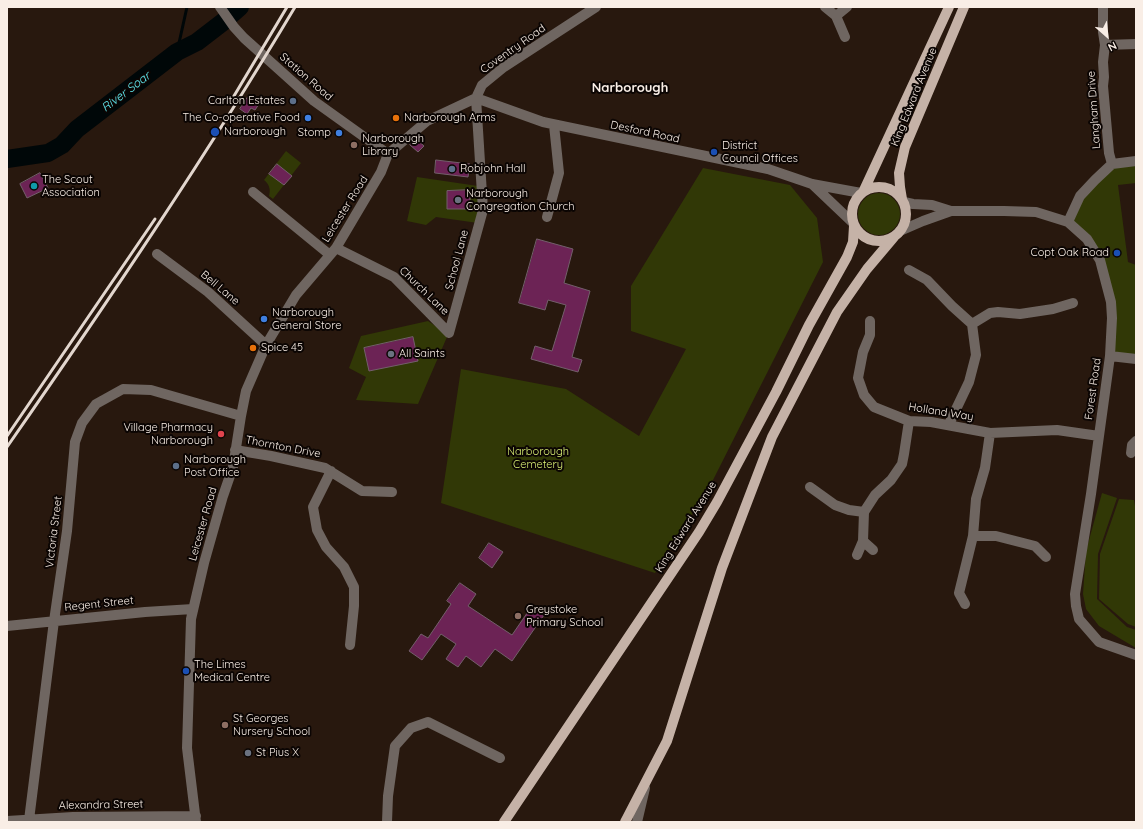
<!DOCTYPE html>
<html>
<head>
<meta charset="utf-8">
<style>
	body { margin:0 }
	#map { position:relative; width:1143px; height:829px; overflow:hidden; background:#28180e; font-family:Quicksand,sans-serif }
	canvas { display:block }
	.frame { position:absolute; inset:0; border:8px solid #f9eee6; pointer-events:none }
	.north { position:absolute; left:1087px; top:16px; width:40px; height:40px; -webkit-text-stroke:3px #0b0503; paint-order:stroke; rotate:153deg; font-size:11px; font-weight:700; line-height:16px; text-align:center; color:#f9eee6 }
	.north::after { content:''; display:block; margin:auto; width:14px; height:18px; background:#f9eee6; clip-path:polygon(50% 0,100% 100%,50% 72%,0 100%) }
</style>
</head>
<body>
<div id="map">
<canvas width="1143" height="829"></canvas>
<div class="frame"></div>
<div class="north">N</div>
</div>
<script>
const ctx = document.querySelector('canvas').getContext('2d');
ctx.lineJoin = 'round';
function paint(path, color) {
  ctx.fillStyle = color;
  ctx.fill(path, 'evenodd');
}
function trace(path, color, width, dash) {
  ctx.strokeStyle = color;
  ctx.lineWidth = width;
  ctx.lineCap = dash ? 'butt' : 'round';
  ctx.setLineDash(dash || []);
  ctx.stroke(path);
}
function write(font, color, halo, rows, align = 'center') {
  ctx.font = font + ' Quicksand,sans-serif';
  ctx.lineWidth = 4;
  ctx.setLineDash([]);
  ctx.textBaseline = 'middle';
  ctx.strokeStyle = halo;
  ctx.fillStyle = color;
  for (const [text, x, y, turn = 0] of rows) {
    ctx.save();
    ctx.translate(x, y);
    ctx.rotate((+turn || 0) * Math.PI / 180);
    ctx.textAlign = isNaN(turn) ? turn : align;
    if (halo) ctx.strokeText(text, 0, 0);
    ctx.fillText(text, 0, 0);
    ctx.restore();
  }
}
paint(new Path2D(`
	M 286,151 L 301,163 L 273,199 L 269,196 C 271,189 269,184 264,180 Z
	M 1136,161 L 1136,183 L 1118,185 L 1128,262 L 1136,265 L 1136,359 L 1110,356 L 1112,318 L 1100,260 L 1068,222 L 1080,196 L 1112,164 Z
	M 703,168 L 790,185 L 817,218 L 823,262 L 711,484 L 655,573 L 441,503 L 461,369 L 566,389 L 639,436 L 686,349 L 631,331 L 631,286 Z
	M 417,177 L 478,186 L 478,223 L 436,217 L 426,225 L 407,221 Z
	M858 214a21 21 0 1 1 42 0a21 21 0 1 1-42 0Z
	M 428,321 L 443,331 L 447,337 L 418,404 L 356,400 L 366,377 L 349,368 L 361,336 Z
	M 1102,493 L 1117,498 L 1098,554 L 1097,599 L 1127,627 L 1136,630 L 1136,648 L 1099,626 L 1086,609 L 1083,594 L 1086,551 Z
	M 1119,499 L 1134,500 L 1135,506 L 1136,507 L 1136,627 L 1128,624 L 1099,599 L 1100,554 Z`), '#313806');
trace(new Path2D(`
	M 177,52 L 187,7`), '#000708', 3);
trace(new Path2D(`
	M 7,159 L 48,153 L 62,145 L 77,129 L 177,52 L 197,42 L 223,22 L 240,7`), '#000708', 18);
const building = new Path2D(`
	M 248,97 L 259,104 L 255,110 L 251,108 L 247,114 L 240,109 Z
	M 416,139 L 424,146 L 418,152 L 410,145 Z
	M 436,160 L 470,164 L 468,177 L 435,173 Z
	M 277,164 L 292,176 L 284,185 L 269,174 Z
	M 40,173 L 48,188 L 27,198 L 20,184 Z
	M 470,190 L 470,209 L 447,209 L 447,191 Z
	M 537,239 L 573,249 L 564,283 L 590,291 L 572,357 L 582,360 L 578,372 L 531,359 L 535,346 L 552,351 L 566,305 L 548,300 L 545,310 L 519,303 Z
	M 413,337 L 418,361 L 369,371 L 364,348 Z
	M 489,543 L 503,552 L 492,568 L 479,558 Z
	M 460,583 L 476,594 L 468,606 L 512,635 L 532,606 L 544,615 L 512,661 L 495,649 L 481,667 L 466,656 L 458,667 L 446,659 L 456,644 L 441,634 L 422,660 L 409,651 L 421,634 L 428,638 L 451,604 L 447,601 Z`);
paint(building, '#6c2355');
trace(building, '#735f6b', 1);
trace(new Path2D(`
	M 220,7 L 234,27 L 244,38 L 314,101 L 388,154
	M 825,7 L 836,16 L 847,7
	M 1103,7 L 1103,32 L 1105,45 L 1103,62 L 1104,77 L 1103,86 L 1109,153 L 1112,164
	M 836,16 L 845,37
	M 1105,45 L 1136,44
	M 476,98 L 543,122 L 768,169 L 812,184 L 861,193
	M 388,154 L 427,121 L 476,98 L 482,85 L 504,67 L 596,7
	M 812,184 L 853,223
	M 253,192 L 330,255
	M 904,202 L 913,204 L 932,205 L 951,211 L 1004,211 L 1036,212 L 1068,222 L 1087,239 L 1100,260 L 1111,302 L 1112,318 L 1110,356 L 1091,494 L 1075,594 L 1076,606 L 1079,619 L 1099,642 L 1136,655
	M 547,217 L 559,173 L 554,125
	M 1068,222 L 1080,196 L 1095,180 L 1112,164 L 1136,161
	M 900,231 L 923,221 L 951,211
	M 336,248 L 394,277 L 449,333
	M 157,254 L 208,292 L 266,345
	M 909,270 L 927,280 L 952,306 L 972,324 L 976,355 L 969,382 L 949,424
	M 870,321 L 870,335 L 863,352 L 858,378 L 864,395 L 874,407 L 909,421 L 931,422 L 990,433 L 1057,430 L 1099,436
	M 972,324 L 990,313 L 998,312 L 1020,314 L 1053,309 L 1073,303
	M 449,333 L 483,210 L 476,98
	M 1110,356 L 1136,359
	M 235,450 L 271,456 L 325,468 L 362,491 L 392,492
	M 1131,453 L 1132,445 L 1136,441
	M 331,471 L 313,507 L 317,530 L 326,547 L 344,567 L 354,587 L 354,606 L 350,645
	M 810,487 L 835,505 L 849,510 L 864,512
	M 973,536 L 996,536 L 1035,546 L 1046,557
	M 863,541 L 873,550
	M 857,555 L 863,541 L 864,512 L 875,495 L 891,480 L 902,464 L 904,454 L 909,421
	M 965,604 L 959,593 L 973,536 L 976,499 L 985,468 L 990,433
	M 7,626 L 145,612 L 193,609
	M 29,820 L 54,621 L 67,531 L 75,442 L 82,423 L 96,404 L 123,389 L 151,390 L 241,416
	M 7,821 L 73,817 L 196,816
	M 196,822 L 187,748 L 191,619 L 204,563 L 223,496 L 233,467 L 241,416 L 246,391 L 266,345 L 296,295 L 336,248 L 381,172 L 388,154
	M 387,822 L 388,796 L 395,746 L 411,728 L 428,722 L 500,758
	M 637,822 L 645,788`), '#6f6661', 10);
trace(new Path2D(`
	M852 214a27 27 0 1 1 54 0a27 27 0 1 1-54 0Z
	M 864,190 L 949,7
	M 902,199 L 900,187 L 899,173 L 905,147 L 964,7
	M 504,822 L 699,532 L 717,502 L 776,392 L 809,325 L 847,257 L 853,242 L 854,226
	M 625,822 L 667,741 L 722,568 L 772,437 L 837,312 L 867,269 L 894,237`), '#c5b2a7', 10);
trace(new Path2D(`
	M 231,101 L 287,7
	M 7,436 L 155,219
	M 7,447 C 107,303 205,158 295,7`), '#e2d6ce', 3);
for (const [x, y, r, color] of [
	[293,101,4,"#5c6f8a"],
	[308,118,4,"#3f7fe0"],
	[396,118,4,"#e8710a"],
	[215,132,5,"#1a4fb4"],
	[339,133,4,"#3f7fe0"],
	[354,145,4,"#8d6e63"],
	[714,152,4,"#1a4fb4"],
	[452,169,4,"#5c6f8a"],
	[34,186,4,"#0f9aa8"],
	[458,200,4,"#6b7280"],
	[1117,253,4,"#1a4fb4"],
	[264,319,4,"#3f7fe0"],
	[253,348,4,"#e8710a"],
	[391,354,4,"#6b7280"],
	[221,434,4,"#e0444e"],
	[176,466,4,"#5c6f8a"],
	[518,616,4,"#8d6e63"],
	[186,671,4,"#1a4fb4"],
	[225,725,4,"#8d6e63"],
	[248,753,4,"#6b7280"]
]) {
  const dot = new Path2D();
  dot.arc(x, y, r, 0, 2 * Math.PI);
  ctx.fillStyle = color;
  ctx.fill(dot);
  trace(dot, '#0b0503', 1.5);
}
write('11px', '#f9eee6', '#0b0503', [
	["Coventry Road",513,49,-35],
	["Station Road",306,77,41],
	["King Edward Avenue",914,97,-68],
	["Langham Drive",1094,110,-94],
	["Desford Road",645,132,12],
	["Leicester Road",345,209,-58],
	["School Lane",457,260,-75],
	["Bell Lane",220,288,40],
	["Church Lane",424,291,44],
	["Forest Road",1093,389,-82],
	["Holland Way",941,412,9],
	["Thornton Drive",283,447,11],
	["Leicester Road",203,524,-74],
	["King Edward Avenue",686,527,-58],
	["Victoria Street",54,532,-83],
	["Regent Street",99,604,-6],
	["Alexandra Street",101,805,-1]
]);
write('11px', '#f9eee6', '#0b0503', [
	["Carlton Estates",285,101,"right"],
	["The Co-operative Food",300,118,"right"],
	["Narborough Arms",404,118],
	["Narborough",224,132],
	["Stomp",331,133,"right"],
	["Narborough",362,139],
	["Library",362,152],
	["District",722,146],
	["Council Offices",722,159],
	["Robjohn Hall",460,169],
	["The Scout",42,180],
	["Association",42,193],
	["Narborough",466,194],
	["Congregation Church",466,207],
	["Copt Oak Road",1109,253,"right"],
	["Narborough",272,313],
	["General Store",272,326],
	["Spice 45",261,348],
	["All Saints",399,354],
	["Village Pharmacy",213,428,"right"],
	["Narborough",213,441,"right"],
	["Narborough",184,460],
	["Post Office",184,473],
	["Greystoke",526,610],
	["Primary School",526,623],
	["The Limes",194,665],
	["Medical Centre",194,678],
	["St Georges",233,719],
	["Nursery School",233,732],
	["St Pius X",256,753]
], 'left');
write('11px', '#d9ee74', '#0b0503', [
	["Narborough",538,452],
	["Cemetery",538,465]
]);
write('italic 12px', '#62edf4', '#0b0503', [
	["River Soar",126,92,-37]
]);
write('bold 13px', '#f9eee6', '#0b0503', [
	["Narborough",630,88]
]);
</script>
</body>
</html>
